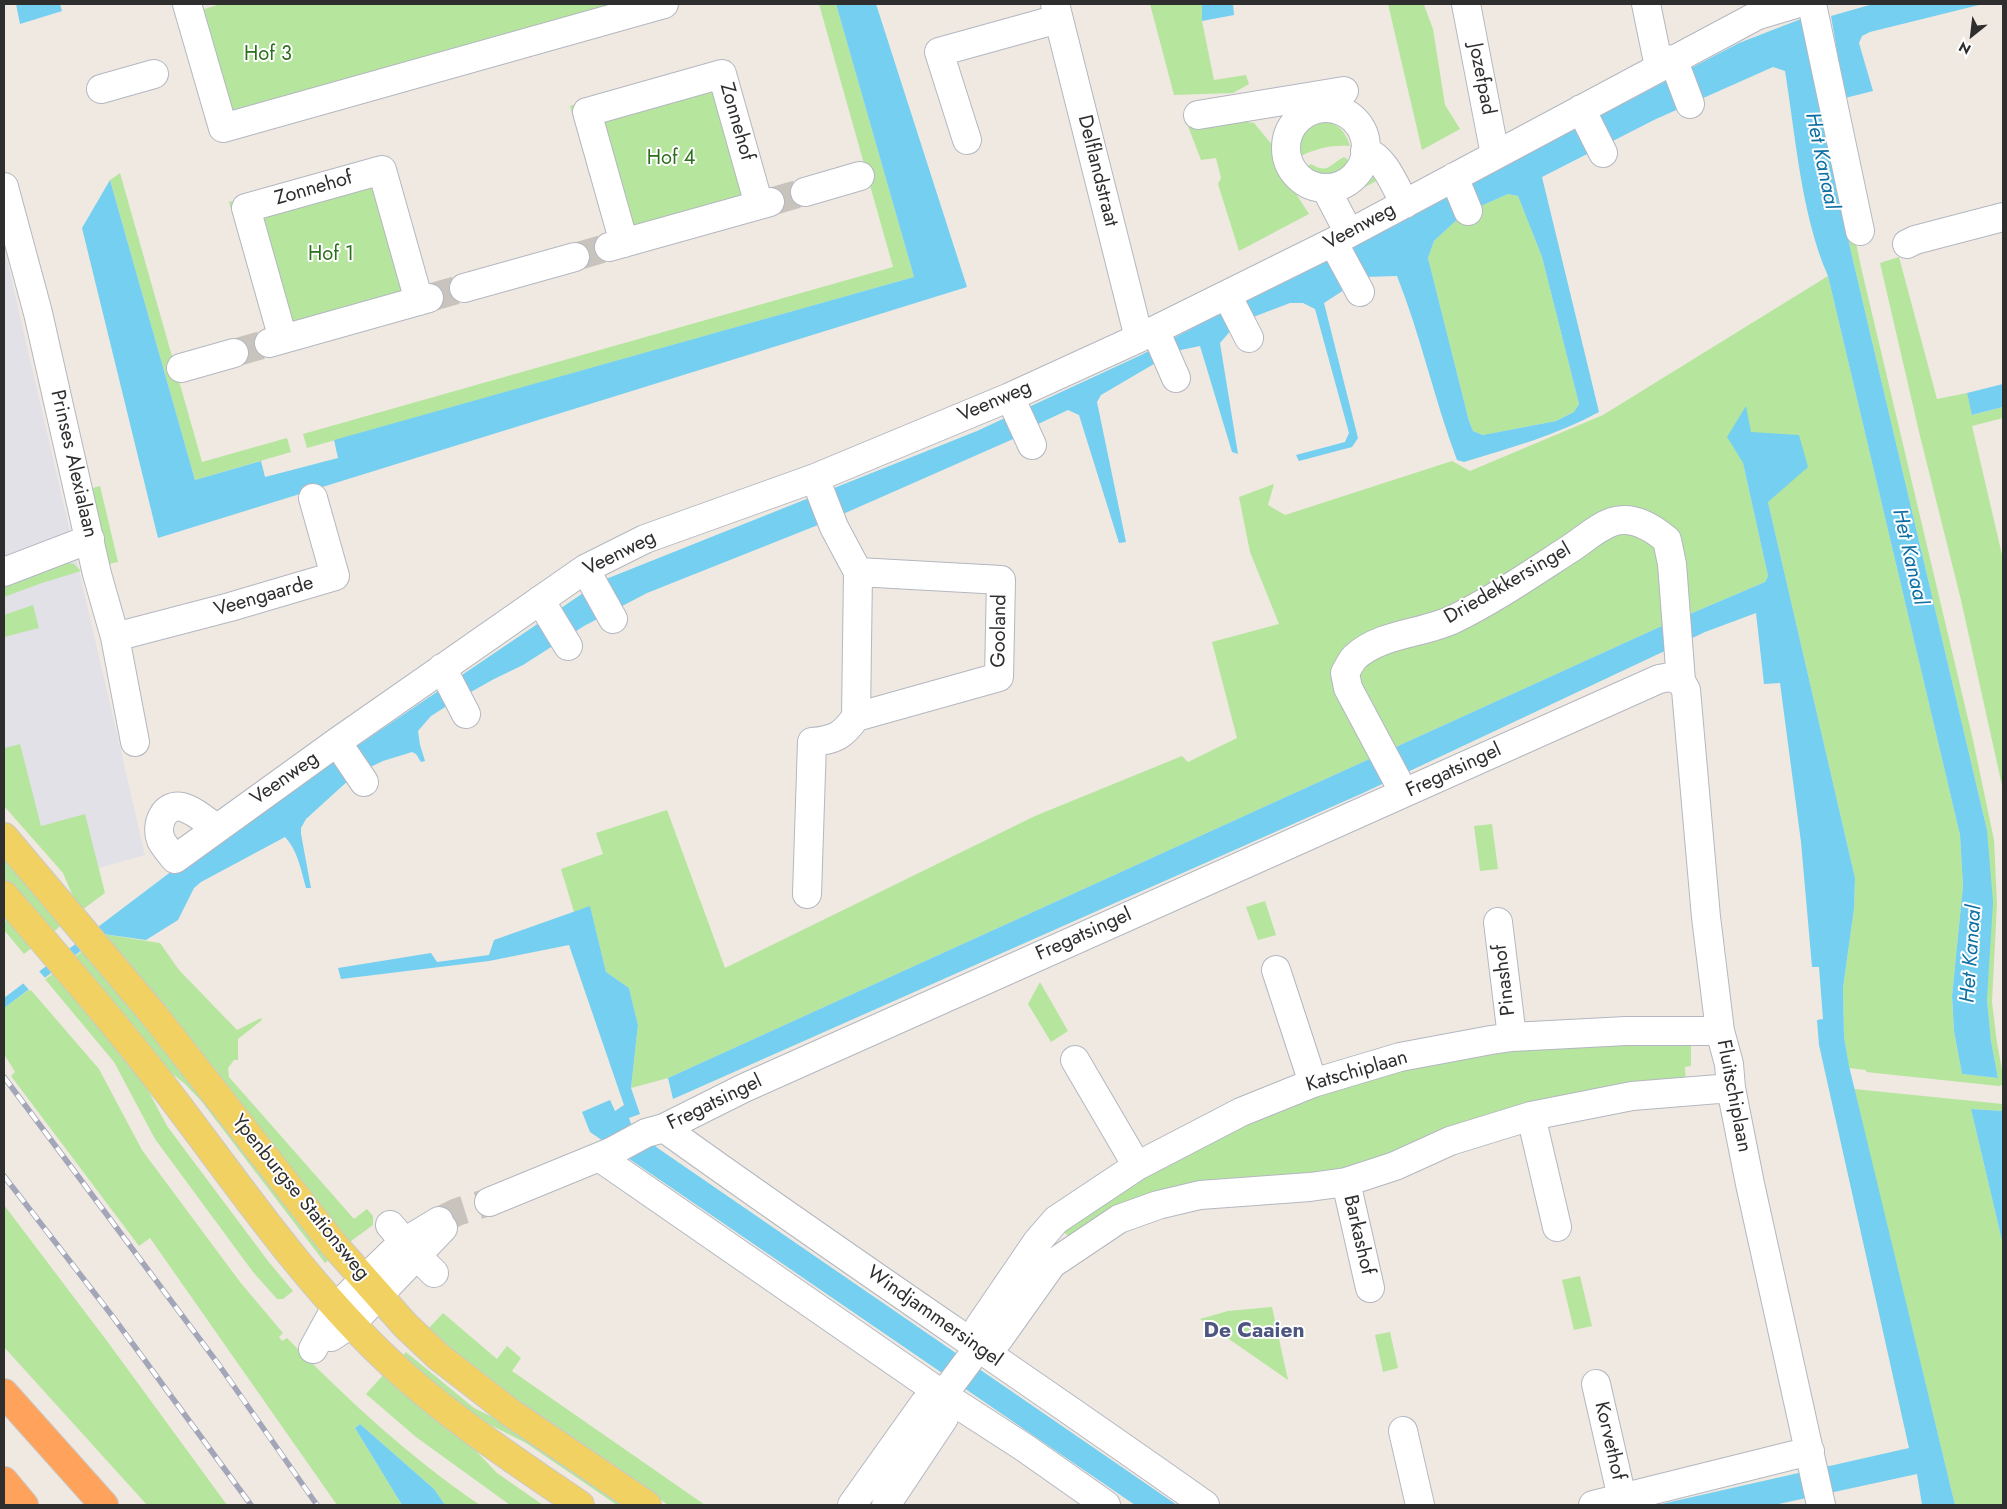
<!DOCTYPE html>
<html>
<head>
<meta charset="utf-8">
<style>
	body { margin:0 }
	#map { position:relative; width:2007px; height:1509px; overflow:hidden; background:#efe9e1; font-family:Jost,sans-serif }
	canvas { display:block }
	.frame { position:absolute; inset:0; border:5px solid #2e2e2e; pointer-events:none }
	.north { position:absolute; left:1947px; top:10px; width:50px; height:50px; -webkit-text-stroke:4px #fff; paint-order:stroke; rotate:209deg; font-size:14px; font-weight:700; line-height:20px; text-align:center; color:#2e2e2e }
	.north::after { content:''; display:block; margin:auto; width:18px; height:22px; background:#2e2e2e; clip-path:polygon(50% 0,100% 100%,50% 72%,0 100%) }
</style>
</head>
<body>
<div id="map">
<canvas width="2007" height="1509"></canvas>
<div class="frame"></div>
<div class="north">N</div>
</div>
<script>
const ctx = document.querySelector('canvas').getContext('2d');
ctx.lineJoin = 'round';
function paint(path, color) {
  ctx.fillStyle = color;
  ctx.fill(path, 'evenodd');
}
function trace(path, color, width, dash) {
  ctx.strokeStyle = color;
  ctx.lineWidth = width;
  ctx.lineCap = dash ? 'butt' : 'round';
  ctx.setLineDash(dash || []);
  ctx.stroke(path);
}
function write(font, color, halo, rows, align = 'center') {
  ctx.font = font + ' Jost,sans-serif';
  ctx.lineWidth = 4;
  ctx.setLineDash([]);
  ctx.textBaseline = 'middle';
  ctx.strokeStyle = halo;
  ctx.fillStyle = color;
  for (const [text, x, y, turn = 0] of rows) {
    ctx.save();
    ctx.translate(x, y);
    ctx.rotate((+turn || 0) * Math.PI / 180);
    ctx.textAlign = isNaN(turn) ? turn : align;
    if (halo) ctx.strokeText(text, 0, 0);
    ctx.fillText(text, 0, 0);
    ctx.restore();
  }
}
paint(new Path2D(`
	M 4,247 L 145,855 L 77,874 L 4,800 Z`), '#e3e1e8');
paint(new Path2D(`
	M 221,4 L 638,4 L 232,118 L 201,10 Z
	M 819,4 L 836,4 L 914,277 L 307,448 L 303,434 L 893,267 Z
	M 1150,4 L 1202,4 L 1202,21 L 1214,80 L 1246,75 L 1249,84 L 1233,93 L 1174,95 Z
	M 1388,4 L 1424,5 L 1433,29 L 1445,105 L 1460,129 L 1422,150 Z
	M 1811,59 L 1838,156 L 1861,267 L 1973,740 L 1994,840 L 1997,904 L 1992,1002 L 1997,1043 L 2003,1075 L 2002,1085 L 1999,1086 L 1866,1072 L 1866,1070 L 1849,1068 L 1844,1037 L 1843,988 L 1854,909 L 1855,878 L 1768,502 L 1727,437 L 1743,463 L 1768,576 L 1765,582 L 1664,625 L 668,1078 L 631,1088 L 638,1025 L 629,988 L 606,972 L 590,907 L 574,912 L 561,869 L 603,854 L 596,833 L 667,810 L 725,968 L 1035,816 L 1182,756 L 1188,762 L 1237,738 L 1212,642 L 1279,624 L 1250,552 L 1239,497 L 1274,484 L 1268,505 L 1285,515 L 1452,461 L 1470,471 L 1603,415 L 1828,276 L 1960,835 L 1963,886 L 1952,996 L 1954,1031 L 1962,1074 L 1998,1078 L 1991,1041 L 1987,999 L 1987,830 L 1852,256 Z
	M 730,60 L 773,213 L 613,258 L 570,106 Z
	M 1228,119 L 1254,123 L 1274,147 L 1278,166 L 1309,214 L 1239,251 L 1218,184 L 1221,178 L 1216,158 L 1201,160 L 1188,126 Z
	M 1317,119 C 1335,121 1345,129 1350,146 C 1332,145 1317,148 1301,156 L 1295,153 C 1298,136 1301,128 1317,119 Z
	M 389,156 L 432,309 L 272,354 L 229,202 Z
	M 1344,157 L 1351,162 C 1343,177 1337,181 1321,185 L 1304,172 L 1305,167 L 1311,164 C 1328,174 1329,165 1344,157 Z
	M 1366,162 L 1384,177 L 1344,198 L 1340,195 L 1351,184 Z
	M 120,173 L 202,462 L 287,438 L 291,452 L 195,480 L 110,180 Z
	M 1508,194 L 1518,196 L 1542,257 L 1579,404 L 1574,412 L 1556,421 L 1484,435 L 1473,431 L 1469,421 L 1428,258 L 1434,241 L 1463,214 Z
	M 1899,257 L 1937,399 L 1967,393 L 1973,415 L 2003,407 L 2003,418 L 1972,426 L 2003,559 L 2003,790 L 1961,600 L 1920,436 L 1880,263 Z
	M 100,486 L 118,562 L 104,565 L 86,490 Z
	M 64,562 L 74,564 L 81,571 L 42,583 L 4,597 L 4,585 Z
	M 33,605 L 39,628 L 4,637 L 4,615 Z
	M 4,744 L 5,748 L 20,744 L 41,826 L 85,814 L 105,893 L 82,910 L 77,906 L 63,873 L 4,806 Z
	M 1492,824 L 1498,869 L 1480,871 L 1474,826 Z
	M 4,854 L 64,923 L 51,934 L 4,879 Z
	M 1265,901 L 1276,935 L 1258,940 L 1246,907 Z
	M 9,918 L 34,946 L 24,954 L 4,930 L 4,922 Z
	M 103,934 L 160,943 L 179,970 L 237,1030 L 261,1018 L 262,1020 L 238,1039 L 238,1060 L 234,1060 L 228,1068 L 229,1077 L 354,1219 L 367,1209 L 373,1216 L 373,1225 L 347,1244 Z
	M 85,948 L 330,1259 L 325,1263 L 202,1102 L 185,1084 L 165,1068 L 71,958 Z
	M 55,970 L 140,1075 L 167,1126 L 268,1261 L 293,1291 L 283,1299 L 277,1299 L 253,1272 L 155,1139 L 114,1062 L 44,978 Z
	M 1040,982 L 1068,1031 L 1051,1042 L 1028,1004 Z
	M 30,989 L 99,1069 L 142,1150 L 240,1282 L 283,1333 L 279,1337 L 282,1341 L 287,1338 C 347,1399 409,1457 480,1505 L 445,1505 L 434,1489 L 360,1424 L 355,1428 L 402,1505 L 337,1505 L 150,1238 L 139,1246 L 11,1076 L 15,1072 L 4,1054 L 4,1008 Z
	M 1691,1043 L 1691,1066 L 1685,1067 L 1686,1084 L 1520,1113 L 1518,1105 L 1506,1109 L 1508,1116 L 1341,1176 L 1272,1183 L 1075,1244 L 1058,1225 L 1259,1113 L 1369,1072 L 1502,1047 Z
	M 1854,1089 L 2003,1104 L 2003,1111 L 1971,1109 L 2003,1245 L 2003,1505 L 1955,1505 Z
	M 4,1205 L 107,1341 L 227,1505 L 147,1505 L 4,1347 Z
	M 1580,1276 L 1592,1326 L 1574,1330 L 1562,1280 Z
	M 1272,1307 L 1288,1380 L 1200,1319 L 1228,1311 Z
	M 443,1313 L 497,1359 L 507,1346 L 521,1358 L 512,1371 L 705,1505 L 668,1505 L 504,1392 L 428,1329 Z
	M 1390,1332 L 1398,1368 L 1383,1372 L 1375,1335 Z
	M 406,1352 L 474,1408 L 529,1435 L 631,1505 L 617,1505 L 526,1443 L 475,1417 L 401,1357 Z
	M 386,1372 L 460,1434 L 497,1473 L 543,1505 L 510,1505 L 416,1437 L 366,1394 Z`), '#b6e59e');
paint(new Path2D(`
	M 16,4 L 60,4 L 62,11 L 20,24 Z
	M 836,4 L 876,4 L 967,287 L 158,538 L 82,228 L 110,180 L 195,480 L 261,461 L 265,477 L 338,458 L 334,440 L 914,277 Z
	M 1202,4 L 1233,4 L 1234,15 L 1202,21 Z
	M 1873,4 L 1983,4 L 1870,32 L 1862,36 L 1859,43 L 1873,91 L 1845,98 L 1831,16 Z
	M 1801,19 L 1852,256 L 1987,830 L 1993,902 L 1987,999 L 1991,1041 L 1998,1078 L 1962,1074 L 1954,1031 L 1952,996 L 1963,886 L 1960,835 L 1828,276 C 1801,214 1796,138 1785,71 L 1773,67 L 1656,119 L 1542,177 L 1599,412 C 1557,435 1510,448 1464,462 L 1457,460 C 1434,399 1421,336 1397,276 L 1364,277 L 1324,303 L 1358,438 L 1352,447 L 1299,461 L 1296,455 L 1345,442 L 1349,433 L 1315,309 L 1303,303 L 1290,303 L 1248,319 L 1233,328 L 1220,343 L 1238,454 L 1232,452 L 1200,346 L 1176,351 L 1101,395 L 1097,402 L 1126,542 L 1119,543 L 1079,415 L 1068,410 L 1021,432 L 1020,436 L 818,525 L 647,593 L 584,626 L 523,665 L 494,679 L 453,702 L 431,716 L 418,731 L 420,745 L 425,761 L 421,762 L 416,754 L 412,752 L 383,761 L 366,769 L 350,779 L 306,819 L 301,828 L 301,834 L 311,888 L 306,888 C 301,870 298,851 285,837 L 201,882 L 194,888 L 178,920 L 146,940 L 103,934 L 4,1008 L 4,998 L 172,871 L 601,581 L 977,431 L 1141,355 L 1739,43 ZM 1508,194 L 1518,196 L 1542,257 L 1579,404 L 1574,412 L 1556,421 L 1483,435 L 1473,431 L 1469,421 L 1428,258 L 1434,241 L 1463,214 Z
	M 2003,384 L 2003,407 L 1972,415 L 1967,393 Z
	M 1746,406 L 1751,432 L 1799,435 L 1808,467 L 1768,502 L 1855,878 L 1854,909 L 1843,988 L 1844,1037 L 1849,1066 L 1955,1505 L 1922,1505 L 1917,1474 L 1774,1505 L 1657,1505 L 1909,1448 L 1819,1045 L 1817,1020 L 1823,1019 L 1819,967 L 1812,967 L 1801,842 L 1780,683 L 1764,684 L 1756,613 L 1705,632 L 1363,793 L 673,1099 L 668,1078 L 1664,625 L 1765,582 L 1768,576 L 1743,463 L 1727,437 Z
	M 590,906 L 606,972 L 629,988 L 638,1025 L 631,1088 L 640,1114 L 629,1118 L 632,1127 L 659,1149 L 1177,1505 L 1135,1505 L 590,1132 L 582,1112 L 610,1100 L 615,1111 L 624,1105 L 569,945 L 489,961 L 341,979 L 338,968 L 431,953 L 437,962 L 489,955 L 494,940 Z
	M 1971,1109 L 2003,1111 L 2003,1245 Z
	M 360,1424 L 434,1489 L 445,1505 L 402,1505 L 355,1428 Z`), '#75cff0');
paint(new Path2D(`
	M 104,935 L 30,991 L 22,982 L 38,970 L 45,978 Z`), '#efe9e1');
trace(new Path2D(`
	M 770,202 L 805,192
	M 575,257 L 609,247
	M 429,298 L 464,288
	M 234,353 L 269,343
	M 439,1221 L 457,1212 L 489,1202`), '#c8c4bd', 28, [28, 14]);
const minor = new Path2D(`
	M 187,4 L 223,128 L 664,4
	M 1055,4 L 1139,338
	M 1466,4 L 1495,155
	M 1646,4 L 1659,67
	M 1812,4 L 1860,231
	M 1673,59 L 1690,104
	M 101,89 L 154,74
	M1286 148a40 40 0 1 1 80 0a40 40 0 1 1-80 0Z
	M 1581,109 L 1603,153
	M 1198,115 L 1344,91
	M 967,140 L 939,52 L 1058,19
	M 1365,151 C 1385,158 1395,186 1405,204
	M 1454,177 L 1468,211
	M 4,187 L 38,313 L 97,574 L 115,637 L 135,742
	M 1326,189 L 1349,233
	M 805,192 L 860,176
	M 1333,242 L 1360,292
	M 624,243 L 587,112 L 591,111 L 722,74 L 759,205
	M 1907,244 L 1915,240 L 2003,217
	M 609,247 L 770,202
	M 464,288 L 575,257
	M 1227,295 L 1249,338
	M 1155,330 L 1176,378
	M 283,339 L 246,208 L 382,170 L 419,301
	M 269,343 L 429,298
	M 181,368 L 234,353
	M 1010,397 L 1032,445
	M 585,569 L 613,619
	M 4,572 L 90,539
	M 540,600 L 568,646
	M 115,637 L 230,607 L 335,576 L 313,498
	M 442,668 L 466,714
	M 856,717 L 999,677 L 1001,580 L 858,572
	M 337,742 L 364,782
	M 1404,793 L 1348,688 L 1345,673 C 1348,668 1351,661 1355,657 C 1381,633 1423,634 1454,619 C 1493,600 1531,574 1568,550 C 1583,541 1595,528 1612,522 C 1632,515 1653,528 1667,540 L 1672,564 L 1681,681 L 1686,690 L 1706,917 L 1720,1031 L 1729,1064 L 1731,1088 L 1750,1184 L 1821,1505
	M 216,828 C 206,821 194,810 182,807 C 164,803 155,825 161,840 C 164,846 170,853 175,859 L 337,742 L 585,569 L 645,539 L 815,478 L 1010,397 L 1139,338 L 1333,242 L 1758,15 L 1795,4
	M 807,894 L 812,742 C 836,740 843,735 856,717 L 858,572 L 834,527 L 815,478
	M 1498,922 L 1512,1037
	M 1276,970 L 1313,1083
	M 1075,1060 L 1137,1166
	M 1531,1116 L 1557,1227
	M 664,1128 C 843,1257 1026,1378 1205,1505
	M 599,1157 L 943,1395 L 1025,1448 L 1106,1505
	M 1346,1182 L 1370,1288
	M 489,1202 L 611,1152 L 646,1133 L 664,1128 L 744,1088 L 1659,679 L 1670,677 L 1681,681
	M 390,1225 L 417,1256 L 434,1273
	M 331,1337 L 352,1323 L 443,1228
	M 978,1348 L 979,1327 L 1037,1242 L 1056,1220 L 1137,1166 L 1241,1112 L 1313,1083 L 1400,1057 L 1491,1040 L 1512,1037 L 1626,1031 L 1720,1031
	M 313,1349 L 336,1307 L 401,1244 L 439,1221
	M 1596,1384 L 1622,1498
	M 1403,1431 L 1420,1505
	M 852,1505 L 924,1404 L 943,1395 L 978,1348 L 998,1340 L 1052,1264 L 1119,1219 L 1158,1205 L 1200,1195 L 1310,1187 L 1346,1182 L 1395,1166 L 1450,1141 L 1531,1116 L 1632,1096 L 1731,1088
	M 886,1505 L 944,1418 L 943,1395
	M 1593,1505 L 1810,1451`);
const major = new Path2D(`
	M 4,837 L 154,1015 L 334,1245 L 406,1326 L 439,1357 L 511,1413 L 647,1505
	M 4,895 C 59,959 115,1023 167,1091 C 235,1180 299,1275 381,1354 C 441,1412 511,1458 580,1505`);
const highway = new Path2D(`
	M 4,1393 L 104,1505
	M 4,1481 L 24,1505`);
trace(minor, '#b4b7c1', 30);
trace(major, '#c9c9c9', 30);
trace(highway, '#c9c9c9', 30);
trace(minor, '#fff', 28);
trace(major, '#f2d163', 28);
trace(highway, '#ffa35c', 28);
const rail = new Path2D(`
	M 4,1077 L 219,1365 L 317,1505
	M 4,1176 L 113,1317 L 251,1505`);
trace(rail, '#a3a6b8', 5.5);
trace(rail, '#fff', 4, [11]);
write('20px', '#2c6e1b', '#fff', [
	["Hof 3",268,55],
	["Hof 4",671,159],
	["Hof 1",331,255]
]);
write('20px', '#2e2e2e', '#fff', [
	["Jozefpad",1481,79,79],
	["Zonnehof",736,122,74],
	["Delflandstraat",1097,171,76],
	["Zonnehof",314,189,-16],
	["Veenweg",1360,227,-28],
	["Veenweg",995,402,-23],
	["Prinses Alexialaan",73,464,77],
	["Veenweg",620,554,-26],
	["Driedekkersingel",1508,584,-30],
	["Veengaarde",264,597,-16],
	["Gooland",1000,631,-89],
	["Fregatsingel",1454,771,-25],
	["Veenweg",285,779,-35],
	["Fregatsingel",1084,935,-24],
	["Pinashof",1505,980,-97],
	["Katschiplaan",1357,1072,-16],
	["Fluitschiplaan",1733,1096,79],
	["Fregatsingel",715,1103,-26],
	["Ypenburgse Stationsweg",300,1198,51],
	["Barkashof",1358,1235,77],
	["Windjammersingel",934,1317,35],
	["Korvethof",1609,1441,77]
]);
write('italic 21px', '#0d6fa3', '#fff', [
	["Het Kanaal",1821,161,78],
	["Het Kanaal",1909,557,77],
	["Het Kanaal",1972,954,-86]
]);
write('bold 21px', '#4d5680', '#fff', [
	["De Caaien",1254,1332]
]);
</script>
</body>
</html>
